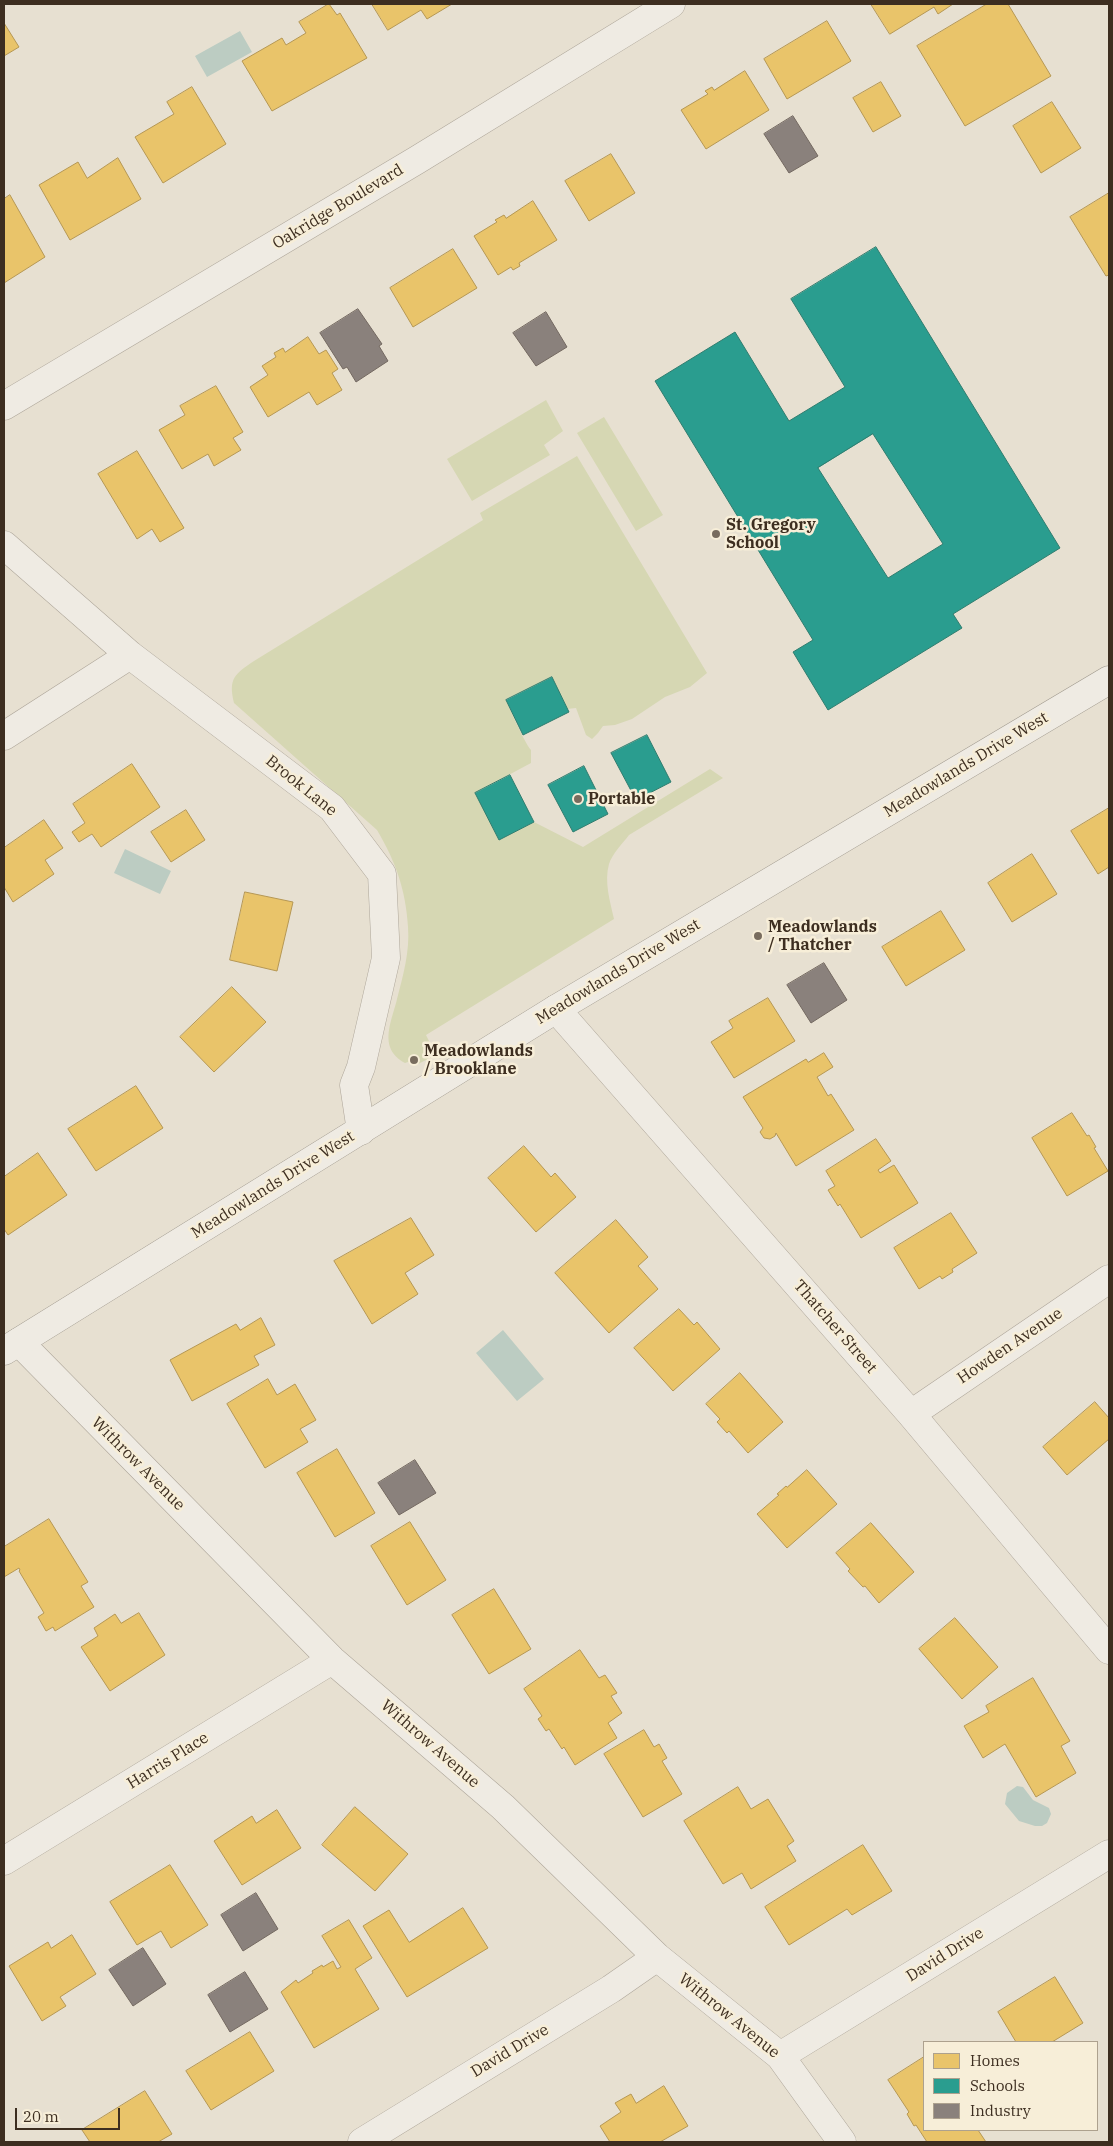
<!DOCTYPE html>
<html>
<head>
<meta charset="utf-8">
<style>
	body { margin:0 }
	#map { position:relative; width:1113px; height:2146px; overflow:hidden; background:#e7e0d1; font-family:"IBM Plex Serif",serif }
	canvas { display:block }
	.frame { position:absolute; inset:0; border:5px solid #3d2e20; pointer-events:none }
	.legend { position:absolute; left:923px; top:2041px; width:175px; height:90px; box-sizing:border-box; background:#f7eed8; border:1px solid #ada18e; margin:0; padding:6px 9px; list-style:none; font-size:15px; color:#3d2e20 }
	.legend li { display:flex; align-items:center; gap:10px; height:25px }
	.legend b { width:25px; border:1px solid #ada18e }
	.scale { position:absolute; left:15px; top:2108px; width:105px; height:22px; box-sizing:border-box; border:2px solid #3d2e20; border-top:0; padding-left:6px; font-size:15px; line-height:18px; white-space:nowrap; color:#3d2e20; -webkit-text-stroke:4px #f7eed8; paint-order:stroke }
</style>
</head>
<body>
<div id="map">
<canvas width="1113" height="2146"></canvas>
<div class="frame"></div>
<ul class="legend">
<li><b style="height:14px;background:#e9c46a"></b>Homes</li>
<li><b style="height:14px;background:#2a9d8f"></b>Schools</li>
<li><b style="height:14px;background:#8a817c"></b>Industry</li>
</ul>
<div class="scale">20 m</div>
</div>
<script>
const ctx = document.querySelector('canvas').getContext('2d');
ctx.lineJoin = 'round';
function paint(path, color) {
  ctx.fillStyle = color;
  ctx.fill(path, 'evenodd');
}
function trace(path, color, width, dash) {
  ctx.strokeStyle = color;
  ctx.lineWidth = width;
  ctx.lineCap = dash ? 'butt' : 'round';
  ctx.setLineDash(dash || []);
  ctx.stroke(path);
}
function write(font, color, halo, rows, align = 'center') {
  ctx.font = font + ' "IBM Plex Serif",serif';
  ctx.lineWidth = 5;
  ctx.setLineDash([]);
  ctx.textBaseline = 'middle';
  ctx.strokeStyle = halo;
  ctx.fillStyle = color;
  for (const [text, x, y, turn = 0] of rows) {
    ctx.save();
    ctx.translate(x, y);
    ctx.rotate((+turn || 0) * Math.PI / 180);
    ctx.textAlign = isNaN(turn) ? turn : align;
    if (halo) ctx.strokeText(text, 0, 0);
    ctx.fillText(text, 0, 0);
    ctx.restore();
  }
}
paint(new Path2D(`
	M 546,400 L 563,431 L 544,445 L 550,455 L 472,501 L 447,459 Z
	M 604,417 L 663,515 L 636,531 L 577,433 Z
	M 577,456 L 707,673 L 690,687 L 665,697 L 632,719 L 615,725 L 603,726 L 598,733 L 592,739 L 586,735 L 576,708 L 567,709 L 552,678 L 506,699 C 511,711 524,742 531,750 L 531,763 L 475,793 L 499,840 L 534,822 L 583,847 L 710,769 L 723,778 L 629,835 C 623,843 612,854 609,864 C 604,882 610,901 614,919 L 426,1035 L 436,1055 L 416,1065 L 414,1060 L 405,1063 C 399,1060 392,1054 390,1047 C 385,1032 394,1013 397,999 C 403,976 410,951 408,927 C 406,891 396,862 377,830 L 234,703 C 228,678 235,674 254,661 L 483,520 L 480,513 Z`), '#d6d7b3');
paint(new Path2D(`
	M 240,31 L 252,52 L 207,77 L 195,56 Z
	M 125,849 L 171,871 L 160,894 L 114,873 Z
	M 503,1330 L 544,1379 L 517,1401 L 476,1353 Z
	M 1017,1786 L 1023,1787 L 1033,1800 L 1049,1808 L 1051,1814 L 1047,1823 L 1042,1826 L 1035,1826 L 1019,1821 L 1005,1804 L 1007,1793 Z`), '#bcccc2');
const homes = new Path2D(`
	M 329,4 L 337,15 L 340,13 L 367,58 L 272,111 L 242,61 L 282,38 L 286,45 L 306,33 L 299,22 Z
	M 372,4 L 452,4 L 427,19 L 421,10 L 388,30 Z
	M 871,4 L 953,4 L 938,14 L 934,7 L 890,34 Z
	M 987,4 L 1008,4 L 1051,76 L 965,126 L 917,46 Z
	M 827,21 L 851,61 L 787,99 L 764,59 Z
	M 4,23 L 19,47 L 4,56 Z
	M 745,71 L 769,110 L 706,149 L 681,110 L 708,94 L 705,91 L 712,87 L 714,90 Z
	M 881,82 L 901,116 L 873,132 L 853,98 Z
	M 192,87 L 226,144 L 163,183 L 135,137 L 174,114 L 167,102 Z
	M 1052,102 L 1081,148 L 1041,173 L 1013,126 Z
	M 611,154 L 635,193 L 589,221 L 565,181 Z
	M 118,158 L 141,199 L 70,240 L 39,185 L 78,162 L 87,178 Z
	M 1109,193 L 1109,275 L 1106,276 L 1070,217 Z
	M 10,195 L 45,257 L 4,283 L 4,199 Z
	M 533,201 L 557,240 L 519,263 L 520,266 L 513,270 L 511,267 L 498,275 L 474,236 L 497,222 L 495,220 L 504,215 L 506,218 Z
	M 453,249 L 477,288 L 413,327 L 390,288 Z
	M 308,337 L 319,354 L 326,350 L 338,369 L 332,373 L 342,390 L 317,405 L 309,392 L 268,417 L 250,387 L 268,375 L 262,366 L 276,357 L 274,353 L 283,348 L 285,352 Z
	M 216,386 L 243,432 L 233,438 L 241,450 L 214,466 L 208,454 L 182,469 L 159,430 L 185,415 L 180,406 Z
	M 137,451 L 184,528 L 160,542 L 152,529 L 137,539 L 98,474 Z
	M 132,764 L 160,807 L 101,847 L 92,834 L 79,842 L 72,832 L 85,823 L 73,804 Z
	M 1109,808 L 1109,867 L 1098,874 L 1071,831 Z
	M 186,810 L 205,840 L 171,862 L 151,832 Z
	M 44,820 L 63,848 L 45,860 L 54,874 L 13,902 L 4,887 L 4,848 Z
	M 1032,854 L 1057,894 L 1012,922 L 988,883 Z
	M 245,892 L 293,902 L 277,971 L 230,960 Z
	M 941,911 L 965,950 L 906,986 L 882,947 Z
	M 232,987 L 266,1022 L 214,1072 L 180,1037 Z
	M 768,998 L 795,1041 L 734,1078 L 711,1042 L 733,1028 L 729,1021 Z
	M 824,1053 L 833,1067 L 817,1077 L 828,1096 L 831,1094 L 854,1130 L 796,1166 L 776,1133 L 775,1136 L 770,1139 L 764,1138 L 760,1132 L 763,1128 L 743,1097 L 806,1059 L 808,1062 Z
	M 136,1086 L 163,1128 L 96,1171 L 68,1129 Z
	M 1072,1113 L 1087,1136 L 1089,1135 L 1096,1147 L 1094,1148 L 1108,1171 L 1067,1196 L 1032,1138 Z
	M 876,1139 L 891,1161 L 878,1170 L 880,1173 L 894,1165 L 918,1203 L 861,1238 L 840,1204 L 838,1206 L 828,1190 L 835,1186 L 826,1171 Z
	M 524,1146 L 551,1177 L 555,1173 L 576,1197 L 536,1232 L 488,1178 Z
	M 38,1153 L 67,1195 L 8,1235 L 4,1229 L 4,1177 Z
	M 951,1213 L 977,1253 L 952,1269 L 953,1272 L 942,1279 L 940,1276 L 919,1289 L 894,1248 Z
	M 411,1218 L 434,1255 L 405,1273 L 418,1294 L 372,1324 L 334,1261 Z
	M 616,1220 L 648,1257 L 638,1266 L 658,1289 L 609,1333 L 555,1273 Z
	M 679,1309 L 694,1325 L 697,1322 L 720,1349 L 673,1391 L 634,1348 Z
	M 261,1318 L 275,1345 L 254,1356 L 259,1365 L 192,1401 L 170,1360 L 236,1324 L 240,1330 Z
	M 740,1373 L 783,1422 L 748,1453 L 729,1431 L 727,1433 L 717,1422 L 720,1419 L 706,1404 Z
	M 268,1379 L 277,1395 L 295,1384 L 316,1420 L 300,1429 L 308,1442 L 265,1468 L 227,1404 Z
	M 1095,1402 L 1109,1418 L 1109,1439 L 1067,1475 L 1043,1447 Z
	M 337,1449 L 375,1513 L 335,1537 L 297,1473 Z
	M 807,1470 L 837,1504 L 787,1548 L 757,1514 L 779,1495 L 777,1494 L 786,1486 L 787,1487 Z
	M 49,1519 L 88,1582 L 81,1586 L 94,1607 L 55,1631 L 53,1627 L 46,1631 L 38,1617 L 44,1613 L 19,1571 L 20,1570 L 19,1568 L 4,1577 L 4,1547 Z
	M 410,1522 L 446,1580 L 407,1605 L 371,1546 Z
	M 871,1523 L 914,1572 L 879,1603 L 865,1586 L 863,1587 L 848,1571 L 850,1569 L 836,1553 Z
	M 494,1589 L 531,1649 L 489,1674 L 452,1615 Z
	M 139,1613 L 165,1655 L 110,1691 L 81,1647 L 98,1636 L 94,1628 L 115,1614 L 121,1623 Z
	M 955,1618 L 998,1667 L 962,1699 L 919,1649 Z
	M 580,1650 L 599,1678 L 605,1675 L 617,1693 L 611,1696 L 622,1713 L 608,1723 L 617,1738 L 575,1765 L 564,1747 L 562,1749 L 549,1729 L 546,1731 L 538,1719 L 542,1716 L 524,1689 Z
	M 1033,1678 L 1070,1741 L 1061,1746 L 1076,1773 L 1036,1797 L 1005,1744 L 983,1758 L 964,1726 L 989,1712 L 986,1706 Z
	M 644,1730 L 654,1747 L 659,1744 L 667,1758 L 662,1761 L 682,1794 L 643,1817 L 604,1754 Z
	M 738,1787 L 751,1809 L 768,1799 L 794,1841 L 787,1846 L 796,1861 L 751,1889 L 742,1873 L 723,1884 L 684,1821 Z
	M 355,1807 L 408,1854 L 375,1891 L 322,1845 Z
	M 277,1810 L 301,1848 L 242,1885 L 214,1841 L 252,1816 L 256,1823 Z
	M 863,1845 L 892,1891 L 852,1915 L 847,1909 L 789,1945 L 765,1907 Z
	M 170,1865 L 208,1925 L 171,1948 L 161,1931 L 137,1945 L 110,1902 Z
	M 463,1908 L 488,1948 L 407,1997 L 363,1926 L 389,1910 L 409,1942 Z
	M 349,1920 L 372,1958 L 355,1969 L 379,2009 L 314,2048 L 281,1992 L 296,1980 L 298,1983 L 313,1973 L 312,1971 L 322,1965 L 323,1967 L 333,1961 L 337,1969 L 341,1967 L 322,1936 Z
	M 72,1935 L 96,1974 L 60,1997 L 66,2006 L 42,2021 L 9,1966 L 48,1942 L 51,1948 Z
	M 1055,1977 L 1083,2023 L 1052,2042 L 1016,2042 L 998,2012 Z
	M 250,2032 L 274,2071 L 211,2110 L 186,2071 Z
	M 924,2057 L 924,2130 L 978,2130 L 986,2142 L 927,2142 L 916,2125 L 914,2126 L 907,2114 L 909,2112 L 888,2080 Z
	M 664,2086 L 688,2126 L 660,2142 L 610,2142 L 600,2126 L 621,2112 L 615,2103 L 631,2094 L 636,2103 Z
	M 145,2091 L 172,2134 L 158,2142 L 90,2142 L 82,2130 Z`);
paint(homes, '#e9c46a');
trace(homes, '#b59754', 1);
const schools = new Path2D(`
	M 876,247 L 1060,548 L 953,614 L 962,628 L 828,710 L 793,652 L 813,640 L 655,381 L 735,332 L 789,421 L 845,387 L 791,299 ZM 873,434 L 943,544 L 888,578 L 818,468 Z
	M 552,677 L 569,712 L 523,735 L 506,700 Z
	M 647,735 L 671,782 L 636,800 L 611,753 Z
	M 584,766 L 608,814 L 573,832 L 548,785 Z
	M 510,775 L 534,822 L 499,840 L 475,793 Z`);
paint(schools, '#2a9d8f');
trace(schools, '#307c6e', 1);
const industry = new Path2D(`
	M 793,116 L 818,156 L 789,173 L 764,134 Z
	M 358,309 L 382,344 L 379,346 L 388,361 L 356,382 L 347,367 L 343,369 L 320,333 Z
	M 546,312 L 567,347 L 536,366 L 513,333 Z
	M 824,963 L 847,1000 L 811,1023 L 787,985 Z
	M 415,1460 L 436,1493 L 399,1515 L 378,1483 Z
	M 256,1893 L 278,1929 L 243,1951 L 221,1915 Z
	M 143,1948 L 166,1984 L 133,2006 L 109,1970 Z
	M 245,1972 L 268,2009 L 230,2032 L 208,1995 Z`);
paint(industry, '#8a817c');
trace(industry, '#736860', 1);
const street = new Path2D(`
	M 4,406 L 417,160 L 671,4
	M 4,545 L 130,655 L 332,808 L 382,874 L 386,958 L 361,1067 L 354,1085 L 361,1131
	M 4,736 L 130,655
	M 556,1009 L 911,1414 L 1109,1650
	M 19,1342 L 332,1660 L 503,1807 L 657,1957 L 780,2056 L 842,2142
	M 911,1414 L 1109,1279
	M 4,1861 L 332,1660
	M 780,2056 L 1109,1854
	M 362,2142 L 611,1989 L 657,1957`);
const secondary = new Path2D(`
	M 4,1351 L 556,1009 L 1109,680`);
trace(street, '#ada599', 29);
trace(secondary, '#9c958a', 29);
trace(street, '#efebe3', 28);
trace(secondary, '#efebe3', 28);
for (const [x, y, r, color] of [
	[716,534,5,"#786c5e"],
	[578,799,5,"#786c5e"],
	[758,936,5,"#786c5e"],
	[414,1060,5,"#786c5e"]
]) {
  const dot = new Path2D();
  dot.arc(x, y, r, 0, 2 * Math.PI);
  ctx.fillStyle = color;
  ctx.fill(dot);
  trace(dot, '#f7eed8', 2);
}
write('16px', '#3d2e20', '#f7eed8', [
	["Oakridge Boulevard",338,207,-31],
	["Meadowlands Drive West",966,765,-31],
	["Brook Lane",301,786,39],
	["Meadowlands Drive West",618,972,-31],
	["Meadowlands Drive West",273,1185,-32],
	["Thatcher Street",835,1327,49],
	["Howden Avenue",1010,1346,-34],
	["Withrow Avenue",138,1464,45],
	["Withrow Avenue",430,1744,41],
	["Harris Place",168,1761,-32],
	["David Drive",945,1955,-32],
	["Withrow Avenue",729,2016,39],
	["David Drive",510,2051,-31]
]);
write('bold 16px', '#3d2e20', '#f7eed8', [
	["St. Gregory",726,525],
	["School",726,543],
	["Portable",588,799],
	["Meadowlands",768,927],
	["/ Thatcher",768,945],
	["Meadowlands",424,1051],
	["/ Brooklane",424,1069]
], 'left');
</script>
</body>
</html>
